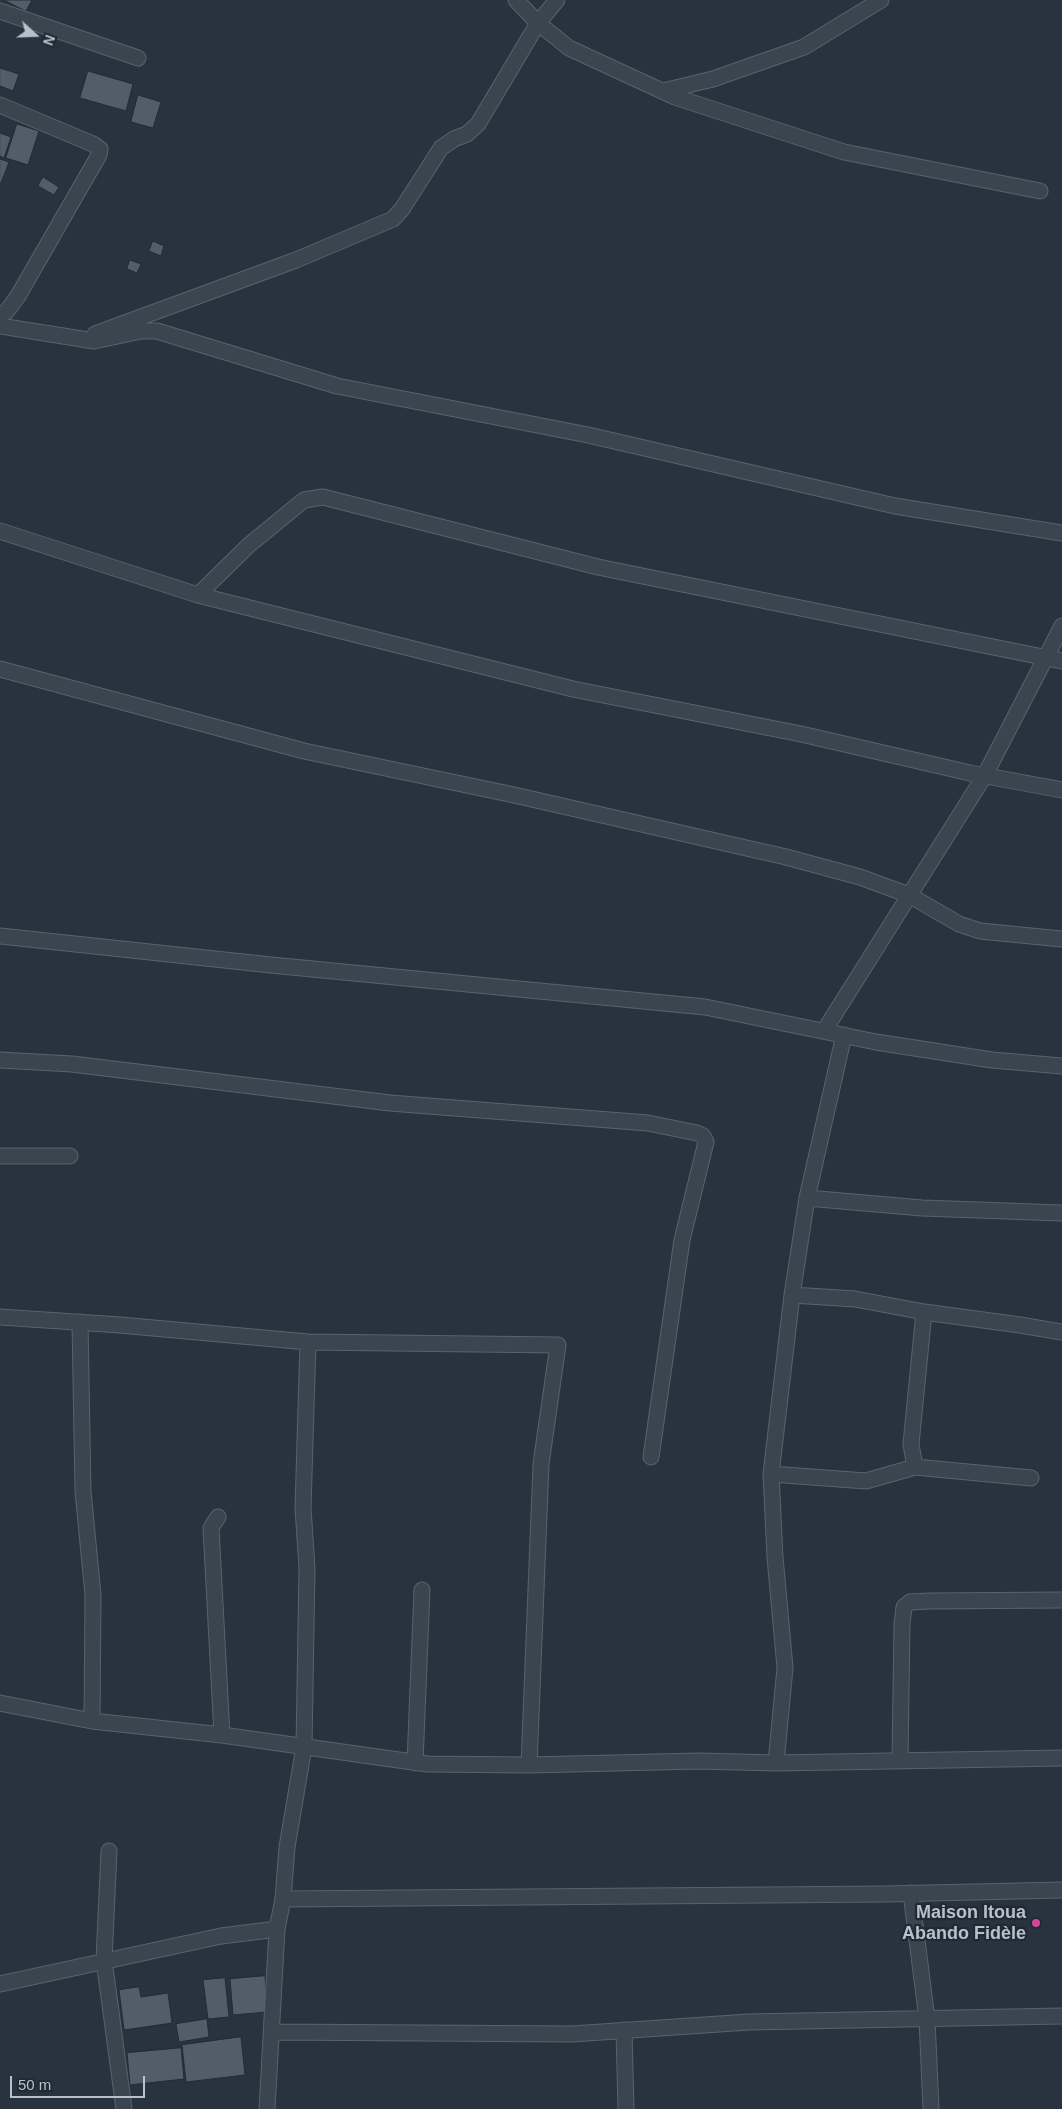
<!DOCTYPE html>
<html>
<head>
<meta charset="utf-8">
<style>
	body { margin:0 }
	#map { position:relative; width:1062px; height:2109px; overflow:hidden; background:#28333f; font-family:Helvetica,sans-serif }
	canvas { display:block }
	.north { position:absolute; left:10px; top:10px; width:50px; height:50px; -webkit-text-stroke:4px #202a34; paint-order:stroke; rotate:110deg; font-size:14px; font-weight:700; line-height:20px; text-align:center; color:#b8c0ca }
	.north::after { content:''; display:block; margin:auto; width:18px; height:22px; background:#b8c0ca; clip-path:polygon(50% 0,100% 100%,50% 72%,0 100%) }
	.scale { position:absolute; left:10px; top:2076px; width:135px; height:22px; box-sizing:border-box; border:2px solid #b8c0ca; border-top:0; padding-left:6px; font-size:15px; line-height:18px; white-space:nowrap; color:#b8c0ca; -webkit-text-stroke:4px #202a34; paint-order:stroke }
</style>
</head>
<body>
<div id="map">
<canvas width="1062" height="2109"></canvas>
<div class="north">N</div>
<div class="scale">50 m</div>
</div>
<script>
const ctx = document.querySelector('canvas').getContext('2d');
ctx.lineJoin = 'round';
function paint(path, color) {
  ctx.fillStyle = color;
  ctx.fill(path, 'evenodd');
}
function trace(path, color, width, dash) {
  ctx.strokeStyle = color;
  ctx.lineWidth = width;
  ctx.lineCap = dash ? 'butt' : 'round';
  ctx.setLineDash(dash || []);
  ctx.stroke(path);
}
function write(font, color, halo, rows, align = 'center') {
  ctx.font = font + ' Helvetica,sans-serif';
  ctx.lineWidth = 4.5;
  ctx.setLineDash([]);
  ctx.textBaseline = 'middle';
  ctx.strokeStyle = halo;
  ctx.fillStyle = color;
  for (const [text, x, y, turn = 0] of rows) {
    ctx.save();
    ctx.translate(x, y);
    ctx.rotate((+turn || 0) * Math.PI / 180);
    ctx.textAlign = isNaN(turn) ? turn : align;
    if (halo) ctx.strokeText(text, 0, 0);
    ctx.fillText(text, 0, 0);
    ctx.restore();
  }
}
const building = new Path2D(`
	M 4,0 L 32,0 L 26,11 Z
	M 0,68 L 19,74 L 13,91 L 0,86 Z
	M 88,71 L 133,84 L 126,111 L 80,98 Z
	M 138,95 L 161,102 L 153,128 L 131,122 Z
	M 17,124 L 39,131 L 28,165 L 6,158 Z
	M 0,133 L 11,137 L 4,158 L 0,156 Z
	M 0,159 L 9,162 L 1,183 L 0,183 Z
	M 43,177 L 59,187 L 54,195 L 38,186 Z
	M 153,241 L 164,246 L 161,256 L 149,251 Z
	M 130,260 L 141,264 L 137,273 L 127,269 Z
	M 265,1976 L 267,2012 L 233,2015 L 230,1979 Z
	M 225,1978 L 229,2017 L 208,2019 L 203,1980 Z
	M 139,1987 L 141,1997 L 168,1993 L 172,2023 L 124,2030 L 119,1990 Z
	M 207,2019 L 209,2037 L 179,2042 L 176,2024 Z
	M 241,2037 L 245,2075 L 186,2082 L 182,2045 Z
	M 181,2048 L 184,2079 L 130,2085 L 127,2053 Z`);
paint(building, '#515e6a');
trace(building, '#222c36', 1);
const minor = new Path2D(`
	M 516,0 L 538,23 L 569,48 L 675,97 L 844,152 L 1040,191
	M 0,11 L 138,58
	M 663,91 L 713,79 L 804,47 L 881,0
	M 0,105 L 93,144 L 100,149 L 99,155 L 18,296 L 7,311 L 0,316
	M 0,326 L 94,341 L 141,331 L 157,331 L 337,386 L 588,435 L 895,506 L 1062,533
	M 95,334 L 296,260 L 393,219 L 402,209 L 441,148 L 454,139 L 467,134 L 478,124 L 538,23 L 557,0
	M 0,531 L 198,595 L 573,689 L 801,734 L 970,773 L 1062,790
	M 198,595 L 249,545 L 304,500 L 323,497 L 598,567 L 1062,661
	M 0,669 L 304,751 L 514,795 L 786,857 L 860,877 L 909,895 L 959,924 L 980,931 L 1062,939
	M 0,936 L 271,965 L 705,1007 L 876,1042 L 992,1060 L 1062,1066
	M 824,1031 L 985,775 L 1062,626
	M 0,1060 L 72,1064 L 390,1103 L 648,1123 L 697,1133 L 703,1136 L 706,1142 L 682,1240 L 651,1457
	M 0,1156 L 70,1156
	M 807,1198 L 922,1208 L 1062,1213
	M 792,1295 L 855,1299 L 924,1312 L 1020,1325 L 1062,1332
	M 0,1317 L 120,1325 L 308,1342 L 558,1345 L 541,1464 L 529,1765
	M 80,1322 L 83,1491 L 93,1595 L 92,1721
	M 915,1467 L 911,1444 L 924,1312
	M 771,1474 L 866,1481 L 915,1467 L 1031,1478
	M 218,1517 L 211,1528 L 222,1735
	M 0,1703 L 92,1721 L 222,1735 L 427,1764 L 529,1765 L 699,1761 L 776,1763 L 1062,1758
	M 900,1760 L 902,1624 L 904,1607 L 910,1602 L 930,1601 L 1062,1600
	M 415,1763 L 422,1590
	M 776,1763 L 785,1668 L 775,1557 L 771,1474 L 792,1295 L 807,1198 L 844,1035
	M 109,1851 L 104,1960 L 124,2109
	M 911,1893 L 927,2019 L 931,2109
	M 283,1899 L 886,1894 L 1062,1890
	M 0,1984 L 221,1936 L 277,1929
	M 624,2030 L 626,2109
	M 273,2032 L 572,2034 L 749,2022 L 1062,2016
	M 267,2109 L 277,1929 L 283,1899 L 287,1847 L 304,1747 L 307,1568 L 303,1508 L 308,1342`);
trace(minor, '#59636d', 17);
trace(minor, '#3b454f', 15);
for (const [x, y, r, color] of [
	[1036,1923,5,"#d1479c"]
]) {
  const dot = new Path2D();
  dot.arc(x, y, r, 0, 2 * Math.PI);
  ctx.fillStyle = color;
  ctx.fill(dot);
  trace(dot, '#202a34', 2);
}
write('bold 18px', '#b8c0ca', '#202a34', [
	["Maison Itoua",1026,1913],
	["Abando Fidèle",1026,1934]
], 'right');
</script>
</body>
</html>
